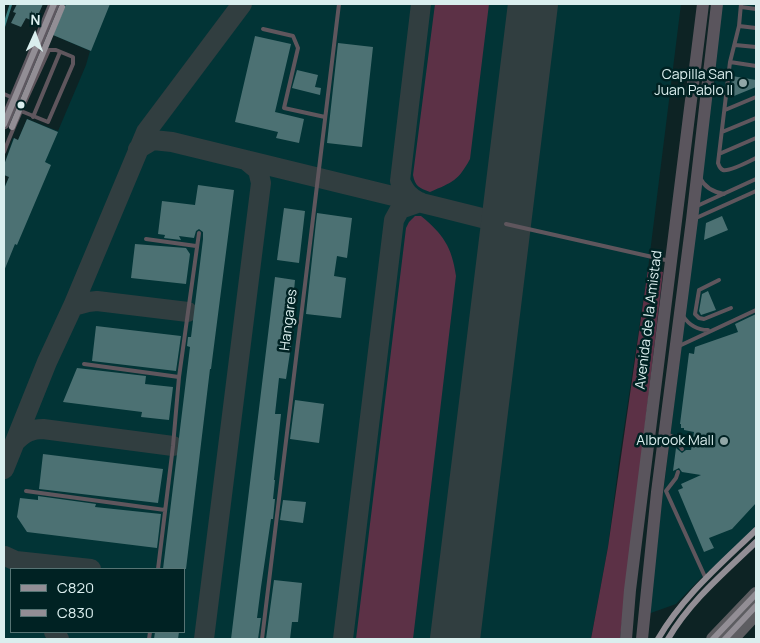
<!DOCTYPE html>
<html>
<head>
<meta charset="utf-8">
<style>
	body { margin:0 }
	#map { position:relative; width:760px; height:643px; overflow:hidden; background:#0d2324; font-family:Manrope,sans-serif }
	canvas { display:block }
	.frame { position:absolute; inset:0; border:5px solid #daeeee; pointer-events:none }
	.legend { position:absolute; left:10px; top:568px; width:175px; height:65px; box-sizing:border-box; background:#002223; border:1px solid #577474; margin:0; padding:6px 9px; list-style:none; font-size:15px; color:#daeeee }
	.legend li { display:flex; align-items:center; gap:10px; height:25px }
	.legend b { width:25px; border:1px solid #577474 }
	.north { position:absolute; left:10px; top:10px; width:50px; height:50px; -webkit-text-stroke:4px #002223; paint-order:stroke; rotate:2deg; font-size:14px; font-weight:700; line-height:20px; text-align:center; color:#daeeee }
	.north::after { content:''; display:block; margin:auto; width:18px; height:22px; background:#daeeee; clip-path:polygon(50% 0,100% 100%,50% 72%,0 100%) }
</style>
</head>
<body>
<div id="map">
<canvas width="760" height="643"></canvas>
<div class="frame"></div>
<ul class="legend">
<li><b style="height:6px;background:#928e95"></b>C820</li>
<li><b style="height:6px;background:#928e95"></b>C830</li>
</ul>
<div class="north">N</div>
</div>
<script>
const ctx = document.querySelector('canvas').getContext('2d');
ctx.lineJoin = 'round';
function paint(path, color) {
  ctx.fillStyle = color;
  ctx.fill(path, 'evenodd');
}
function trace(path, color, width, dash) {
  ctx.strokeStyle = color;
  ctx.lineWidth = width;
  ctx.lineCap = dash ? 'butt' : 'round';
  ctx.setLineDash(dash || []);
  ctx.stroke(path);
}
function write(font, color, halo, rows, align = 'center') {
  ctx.font = font + ' Manrope,sans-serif';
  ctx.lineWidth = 5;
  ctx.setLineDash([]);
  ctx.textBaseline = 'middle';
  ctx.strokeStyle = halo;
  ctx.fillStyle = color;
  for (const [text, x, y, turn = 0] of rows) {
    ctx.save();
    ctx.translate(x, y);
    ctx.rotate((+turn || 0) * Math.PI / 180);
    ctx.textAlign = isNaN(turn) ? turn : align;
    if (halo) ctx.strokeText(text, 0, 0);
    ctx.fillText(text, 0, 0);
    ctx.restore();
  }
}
paint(new Path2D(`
	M 66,4 L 681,4 L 648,269 L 619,461 L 608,547 L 591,639 L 4,639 L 4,187 L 9,177 L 4,175 L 4,165 L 13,138 L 18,140 L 27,119 L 58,131 L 86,65 L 90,51 L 53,35 ZM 11,569 L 184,569 L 184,632 L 11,632 Z
	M 717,4 L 756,4 L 756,528 L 699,580 L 676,604 L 648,614 L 680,357 Z`), '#023436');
paint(new Path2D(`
	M 435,4 L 489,4 L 470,159 C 458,181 453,182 430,192 C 419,188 415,186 413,175 Z
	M 415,216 L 421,216 C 443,234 452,247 456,276 L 413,639 L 356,639 L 406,228 L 409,222 Z
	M 648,269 L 663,272 L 620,639 L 591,639 L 608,547 Z`), '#5c3146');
trace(new Path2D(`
	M 4,26 L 11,4`), '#34787a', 2.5);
trace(new Path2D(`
	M 138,149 L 153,140 L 172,142 C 284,169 395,196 506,224
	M 419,202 C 409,197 405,192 400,181 L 421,4
	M 73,306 L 88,302 L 97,301 L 188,312
	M 15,442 C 24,433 31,429 43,429 L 173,446
	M 4,469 L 47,362 L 73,306 L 146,132 L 242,4
	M 5,556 L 16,561 L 91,569
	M 54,632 L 59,639
	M 204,639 L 261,183 L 258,170 L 246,160
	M 343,639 L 394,220 L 400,209 L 420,202`), '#313e40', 20);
trace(new Path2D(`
	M 455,639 L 533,4`), '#313e40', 50);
paint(new Path2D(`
	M 17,4 L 43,4 L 35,22 L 26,18 L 21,27 L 11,23 L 16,13 L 13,12 Z
	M 66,4 L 110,4 L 91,51 L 53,35 Z
	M 255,36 L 291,44 L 275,112 L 304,119 L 299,143 L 276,138 L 278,132 L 235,122 Z
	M 338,43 L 373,47 L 362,147 L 327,143 Z
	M 297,70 L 318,75 L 315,87 L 321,88 L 320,95 L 292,88 Z
	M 732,76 L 756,80 L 756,87 L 734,96 L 730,95 Z
	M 27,119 L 58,132 L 45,162 L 51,165 L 17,245 L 15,244 L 4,271 L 4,189 L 9,177 L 4,175 L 4,165 L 14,138 L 18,140 Z
	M 198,185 L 234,190 L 211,369 L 210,369 L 186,569 L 163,569 L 190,347 L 187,346 L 188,337 L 191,337 L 203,239 L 203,232 L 199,229 L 196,231 L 194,238 L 179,236 L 181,240 L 164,238 L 165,235 L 158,234 L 162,201 L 195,205 Z
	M 284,208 L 305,211 L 299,263 L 277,260 Z
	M 317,213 L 352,218 L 347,258 L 337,256 L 334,276 L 346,278 L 341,318 L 306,314 Z
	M 722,216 L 728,230 L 704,240 L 706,223 Z
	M 135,244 L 186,248 L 190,254 L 186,284 L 131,278 Z
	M 275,277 L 295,280 L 292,312 L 296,313 L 286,379 L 279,378 L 275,414 L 281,414 L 274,480 L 275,480 L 273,499 L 275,499 L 273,519 L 271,519 L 261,587 L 257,618 L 261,618 L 258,639 L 231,639 Z
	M 708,291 L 716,310 L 701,315 L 699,311 L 702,294 Z
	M 756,314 L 756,503 L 732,529 L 709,538 L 714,548 L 704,552 L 678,490 L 683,488 L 681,484 L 701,475 L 682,472 L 679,468 L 673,471 L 676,448 L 682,453 L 686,450 L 691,450 L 694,432 L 684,430 L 684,428 L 681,428 L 681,424 L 680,424 L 689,353 L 694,354 L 695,347 L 738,332 L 735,324 Z
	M 96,326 L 181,336 L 176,371 L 92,361 Z
	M 77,368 L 146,376 L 145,384 L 173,387 L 169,420 L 141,417 L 142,412 L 63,402 Z
	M 295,400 L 324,404 L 319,443 L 290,439 Z
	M 43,454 L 163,469 L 158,503 L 39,489 Z
	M 38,496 L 96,504 L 95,507 L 161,514 L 157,548 L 27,532 L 17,517 L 20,498 L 38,500 Z
	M 283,500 L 306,502 L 303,523 L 280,520 Z
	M 274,580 L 302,583 L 298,622 L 292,622 L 290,639 L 266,639 Z
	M 155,632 L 179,632 L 178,639 L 154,639 Z`), '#4c7173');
trace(new Path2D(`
	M 741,4 L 739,26 L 730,62 L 718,163 C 719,166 720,169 723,170 C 729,172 750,161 756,158
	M 741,7 L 756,9
	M 739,26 L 756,28
	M 263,29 L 293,36 L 298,48 L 284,108 L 325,117
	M 735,45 L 756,47
	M 730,62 L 756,66
	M 4,94 L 13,98
	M 725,110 L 756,97
	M 33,117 L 60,52
	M 722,132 L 756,118
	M 4,152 C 17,117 34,84 49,50 L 56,50 L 73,57 L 73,64 L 48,122 L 21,111
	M 719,154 L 756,138
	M 700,178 C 705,188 713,192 724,194
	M 697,206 L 756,179
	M 696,218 L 756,191
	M 506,224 L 670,261
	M 146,239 L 196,246
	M 719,280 L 699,290 L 695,314 L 699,318 L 704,319 L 731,308
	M 683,316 C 689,325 696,330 708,330
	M 679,346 L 756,310
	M 84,364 L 179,377
	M 666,434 L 674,437 L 682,449
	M 678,472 L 676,478 L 666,491 L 706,579
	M 26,491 L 165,510
	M 158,569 L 173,446 L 179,377 L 199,233
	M 149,639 L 150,632
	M 262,639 L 339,4
	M 658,639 C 677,601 725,561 756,530`), '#5f565d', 4);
trace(new Path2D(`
	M 4,124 L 54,4`), '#5e5860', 11);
trace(new Path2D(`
	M 626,639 L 630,590 L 703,4
	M 642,639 L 657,492 L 692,220 L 717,4`), '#5a555d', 12);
trace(new Path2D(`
	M 713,639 L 756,594
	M 732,639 L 756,613`), '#5d5d61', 14);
trace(new Path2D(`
	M 4,124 L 54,4
	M 658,639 C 683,596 721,564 756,530
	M 713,639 L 756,594`), '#928e95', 6);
trace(new Path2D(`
	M 12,127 L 62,7
	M 668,639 C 690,601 725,572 756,542
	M 725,639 L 756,606`), '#928e95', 6);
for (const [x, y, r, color] of [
	[743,83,5,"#92a7a7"],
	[21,105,4.5,"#daeeee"],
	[724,441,5,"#92a7a7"]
]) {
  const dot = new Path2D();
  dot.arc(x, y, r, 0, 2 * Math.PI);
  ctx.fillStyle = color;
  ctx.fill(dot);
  trace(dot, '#002223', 2);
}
write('14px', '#daeeee', '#002223', [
	["Capilla San",733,75],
	["Juan Pablo II",733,91],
	["Albrook Mall",714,441]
], 'right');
write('14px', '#daeeee', '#002223', [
	["Hangares",289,320,-83],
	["Avenida de la Amistad",649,320,-83]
]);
</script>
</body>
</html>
